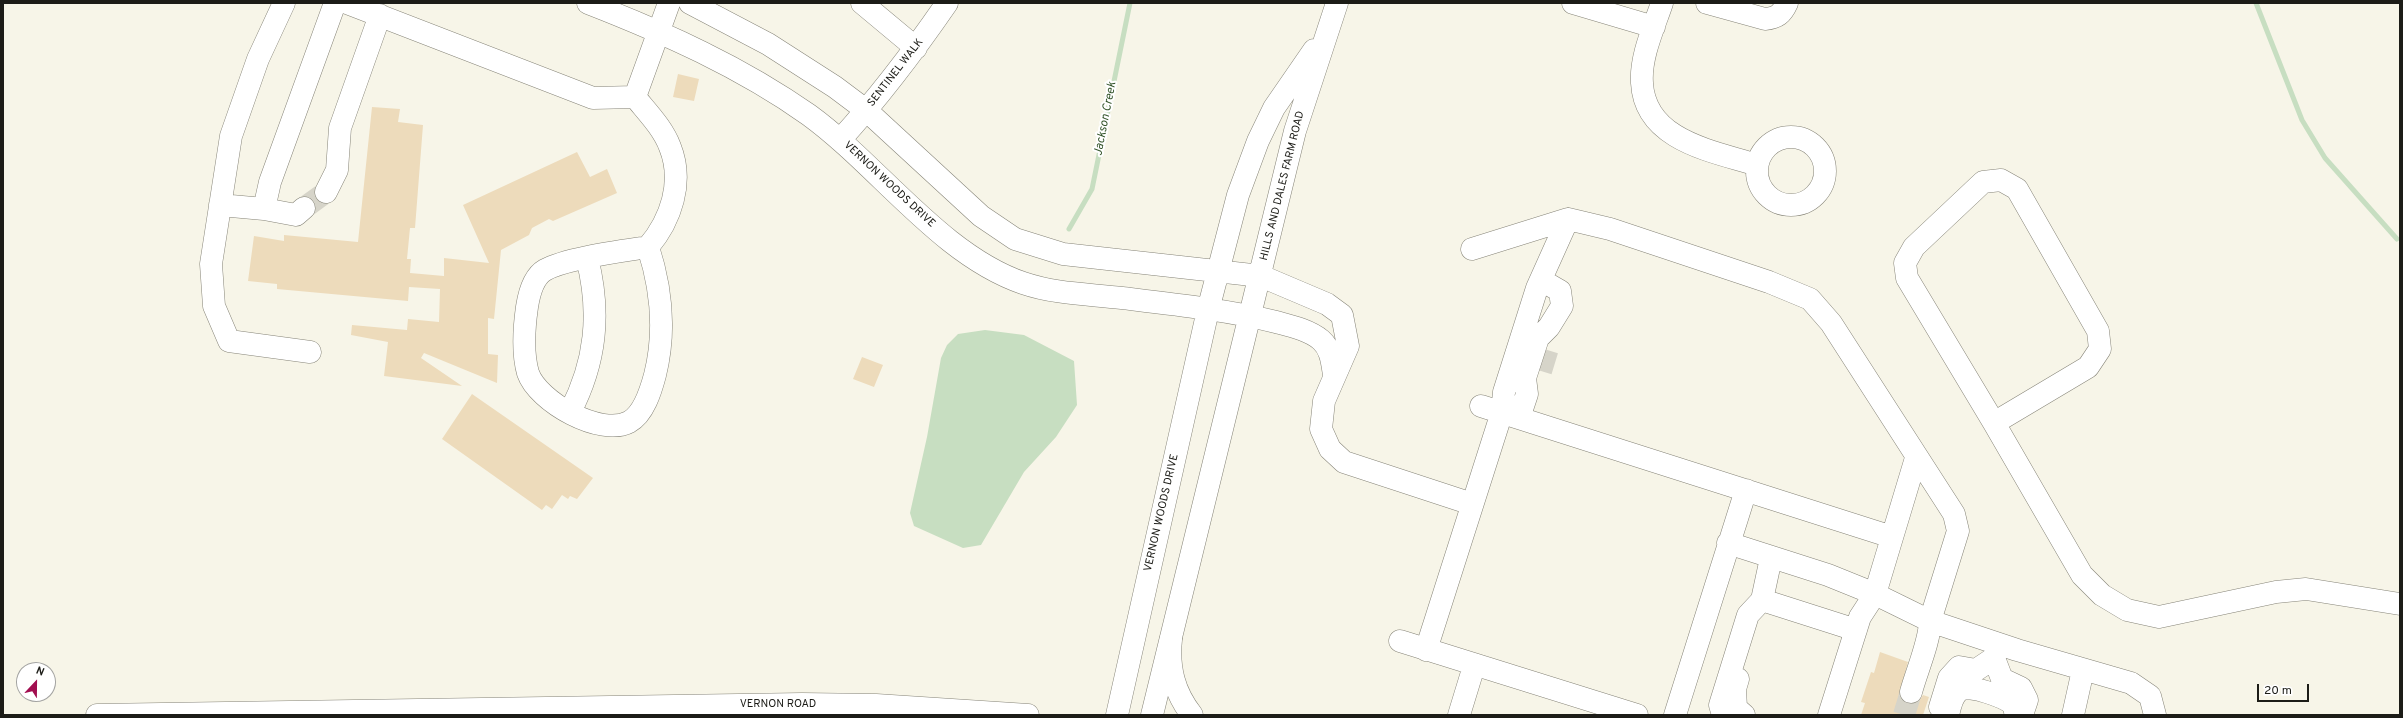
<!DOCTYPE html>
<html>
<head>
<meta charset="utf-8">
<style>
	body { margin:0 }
	#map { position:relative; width:2403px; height:718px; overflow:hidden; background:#f7f5e8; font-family:Overpass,sans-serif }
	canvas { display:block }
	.frame { position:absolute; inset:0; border:4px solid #1c1c17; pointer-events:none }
	.north { position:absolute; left:16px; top:662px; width:40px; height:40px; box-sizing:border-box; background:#fff; border:1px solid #a4a4a2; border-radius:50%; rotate:22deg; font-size:11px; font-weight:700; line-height:16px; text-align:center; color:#1c1c17 }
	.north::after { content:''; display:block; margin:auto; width:14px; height:18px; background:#a20e50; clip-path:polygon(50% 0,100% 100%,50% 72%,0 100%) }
	.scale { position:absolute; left:2257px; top:684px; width:52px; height:18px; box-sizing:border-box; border:2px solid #1c1c17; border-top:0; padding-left:5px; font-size:12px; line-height:14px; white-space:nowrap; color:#1c1c17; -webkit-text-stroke:3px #fff; paint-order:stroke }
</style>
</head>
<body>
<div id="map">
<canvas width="2403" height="718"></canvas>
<div class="frame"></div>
<div class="north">N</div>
<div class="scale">20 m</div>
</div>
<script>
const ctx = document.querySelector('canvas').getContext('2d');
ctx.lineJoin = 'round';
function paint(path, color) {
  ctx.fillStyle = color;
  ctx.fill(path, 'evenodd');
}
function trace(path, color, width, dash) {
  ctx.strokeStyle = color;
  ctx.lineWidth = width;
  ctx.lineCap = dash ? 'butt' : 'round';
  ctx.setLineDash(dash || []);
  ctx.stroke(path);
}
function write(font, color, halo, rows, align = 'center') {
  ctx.font = font + ' Overpass,sans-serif';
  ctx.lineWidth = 4;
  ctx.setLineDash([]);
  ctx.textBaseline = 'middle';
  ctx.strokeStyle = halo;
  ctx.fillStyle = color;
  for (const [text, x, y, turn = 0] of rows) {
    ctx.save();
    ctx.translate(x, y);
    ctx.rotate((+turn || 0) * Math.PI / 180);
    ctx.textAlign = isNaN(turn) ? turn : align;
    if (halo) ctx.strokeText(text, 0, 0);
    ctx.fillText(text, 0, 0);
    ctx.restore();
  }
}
paint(new Path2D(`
	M 985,330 L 1024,335 L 1074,361 L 1077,405 L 1056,437 L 1024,472 L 981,545 L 963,548 L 914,526 L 910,513 L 927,437 L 941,358 L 947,345 L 958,334 Z`), '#c7dec1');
trace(new Path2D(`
	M 2256,3 L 2302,120 L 2325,158 L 2397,239
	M 1069,229 L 1092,189 L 1130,3`), '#c7dec1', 5);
paint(new Path2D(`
	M 678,74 L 699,79 L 694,101 L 673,97 Z
	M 372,107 L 400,109 L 398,122 L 423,125 L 415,228 L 410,228 L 407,259 L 411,259 L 410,273 L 444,276 L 444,258 L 489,263 L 463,205 L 577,152 L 590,177 L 607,169 L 617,193 L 553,221 L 549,219 L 532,228 L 529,235 L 501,250 L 494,319 L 488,318 L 488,354 L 498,355 L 497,383 L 424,353 L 421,358 L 462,386 L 384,376 L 388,342 L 351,335 L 352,325 L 407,330 L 408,319 L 439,322 L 440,289 L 409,287 L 408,301 L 277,289 L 277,284 L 248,281 L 254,236 L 284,241 L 284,235 L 358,242 Z
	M 862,357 L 883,365 L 874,387 L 853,379 Z
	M 472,394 L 593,478 L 577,499 L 570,496 L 568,499 L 562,495 L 552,509 L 546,505 L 542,510 L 442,439 Z
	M 1880,652 L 1908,662 L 1899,695 L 1908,704 L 1919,701 L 1923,695 L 1929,697 L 1923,715 L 1861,715 L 1865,703 L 1861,702 L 1871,672 L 1874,673 Z`), '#eddbbb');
trace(new Path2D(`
	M 304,208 L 326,192
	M 1541,371 L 1548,348
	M 1904,715 L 1911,692`), '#d6d4c9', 22, [22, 11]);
const minor = new Path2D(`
	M 284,3 L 258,59 L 231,136 L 211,264 L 214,306 L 229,341 L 310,352
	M 347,3 L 593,98 L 635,97
	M 588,3 C 665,33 741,67 809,115 C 879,166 941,255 1023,283 C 1055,294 1088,294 1122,298 C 1172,304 1227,310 1276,322 C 1291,326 1309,330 1321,340 C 1331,349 1332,362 1334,375
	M 690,3 L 768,44 L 835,87 L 867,111 L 981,216 L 1015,239 L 1063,254 L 1261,276 L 1327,304 L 1342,315 L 1348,346 L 1324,401 L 1321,429 L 1330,449 L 1344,462 L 1472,504
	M 862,3 L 916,48
	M 1573,3 L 1654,27
	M 1662,3 C 1654,27 1640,57 1642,83 C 1645,141 1713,151 1757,165
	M 1707,3 L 1765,19 C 1777,18 1782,14 1787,3
	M1757 171a34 34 0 1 1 68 0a34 34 0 1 1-68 0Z
	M 840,140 C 879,97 914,51 947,3
	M 326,192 L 337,170 L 340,128 L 380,15
	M 220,205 L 264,209 L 270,182 L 335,3
	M 264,209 L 296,215 L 304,208
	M 648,247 C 662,290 666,331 655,375 C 651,390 644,414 629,422 C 601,437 538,402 528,373 C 522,352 524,328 527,307 C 529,294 533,277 545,270 C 566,258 622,251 648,247 C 671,220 684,182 670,147 C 663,128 647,112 635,97 L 669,3
	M 1472,249 L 1568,219 L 1610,229 L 1769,282 L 1810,299 L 1831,323 L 1954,514 L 1958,531 L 1930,621 C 1930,641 1917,670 1911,692
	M 1481,406 L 1892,537
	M 570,412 C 596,362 601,313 587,258
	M 1519,418 L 1527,394 L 1525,378 L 1538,338 L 1549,327 L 1562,306 L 1560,291 L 1541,280
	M 1994,423 L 2088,367 L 2100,349 L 2098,331 L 2017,189 L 2001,180 L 1983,182 L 1914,247 L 1905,263 L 1907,278 L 1994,423 L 2082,575 L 2102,595 L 2127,610 L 2159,617 L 2276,592 L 2306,589 L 2400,604
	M 1728,543 L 1828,575 L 1875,594 L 1930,621 L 2017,650 L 2131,683 L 2150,696 L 2155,715
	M 1771,558 L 1762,600 L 1856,630
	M 1400,641 L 1637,715
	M 1997,644 L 1994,658 L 2002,679 L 2021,688 L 2027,700 L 2022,715
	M 1426,650 L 1502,412 L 1504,392 L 1537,288 L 1568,219
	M 1738,679 L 1735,689 L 1736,708 L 1744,715
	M 1940,707 L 1949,678 L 1959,667 L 1976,670 L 1994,658
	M 1117,715 L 1208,310 L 1238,195 L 1258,141 L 1274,108 L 1314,50
	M 1152,715 L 1295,131 L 1337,3
	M 1459,715 L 1474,666
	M 1675,715 L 1746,490
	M 1723,715 L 1720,705 L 1748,615 L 1762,600
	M 1829,715 L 1860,617 L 1875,594 L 1916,458
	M 1948,715 C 1950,707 1952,695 1960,690 C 1970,684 2004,697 2013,704 L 2016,715
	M 2073,715 L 2083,670`);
const major = new Path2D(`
	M 1171,639 C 1168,668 1174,692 1192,715
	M 97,715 L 802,704 L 876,705 L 1028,715`);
trace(minor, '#868478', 23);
trace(major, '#868478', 23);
trace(minor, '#fff', 22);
trace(major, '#fff', 22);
write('11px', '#1c1c17', '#fff', [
	["SENTINEL WALK",896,73,-52],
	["VERNON WOODS DRIVE",889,185,43],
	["HILLS AND DALES FARM ROAD",1283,186,-76],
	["VERNON WOODS DRIVE",1162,513,-77],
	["VERNON ROAD",778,705]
]);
write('italic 12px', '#34552b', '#fff', [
	["Jackson Creek",1106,119,-79]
]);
</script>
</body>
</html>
